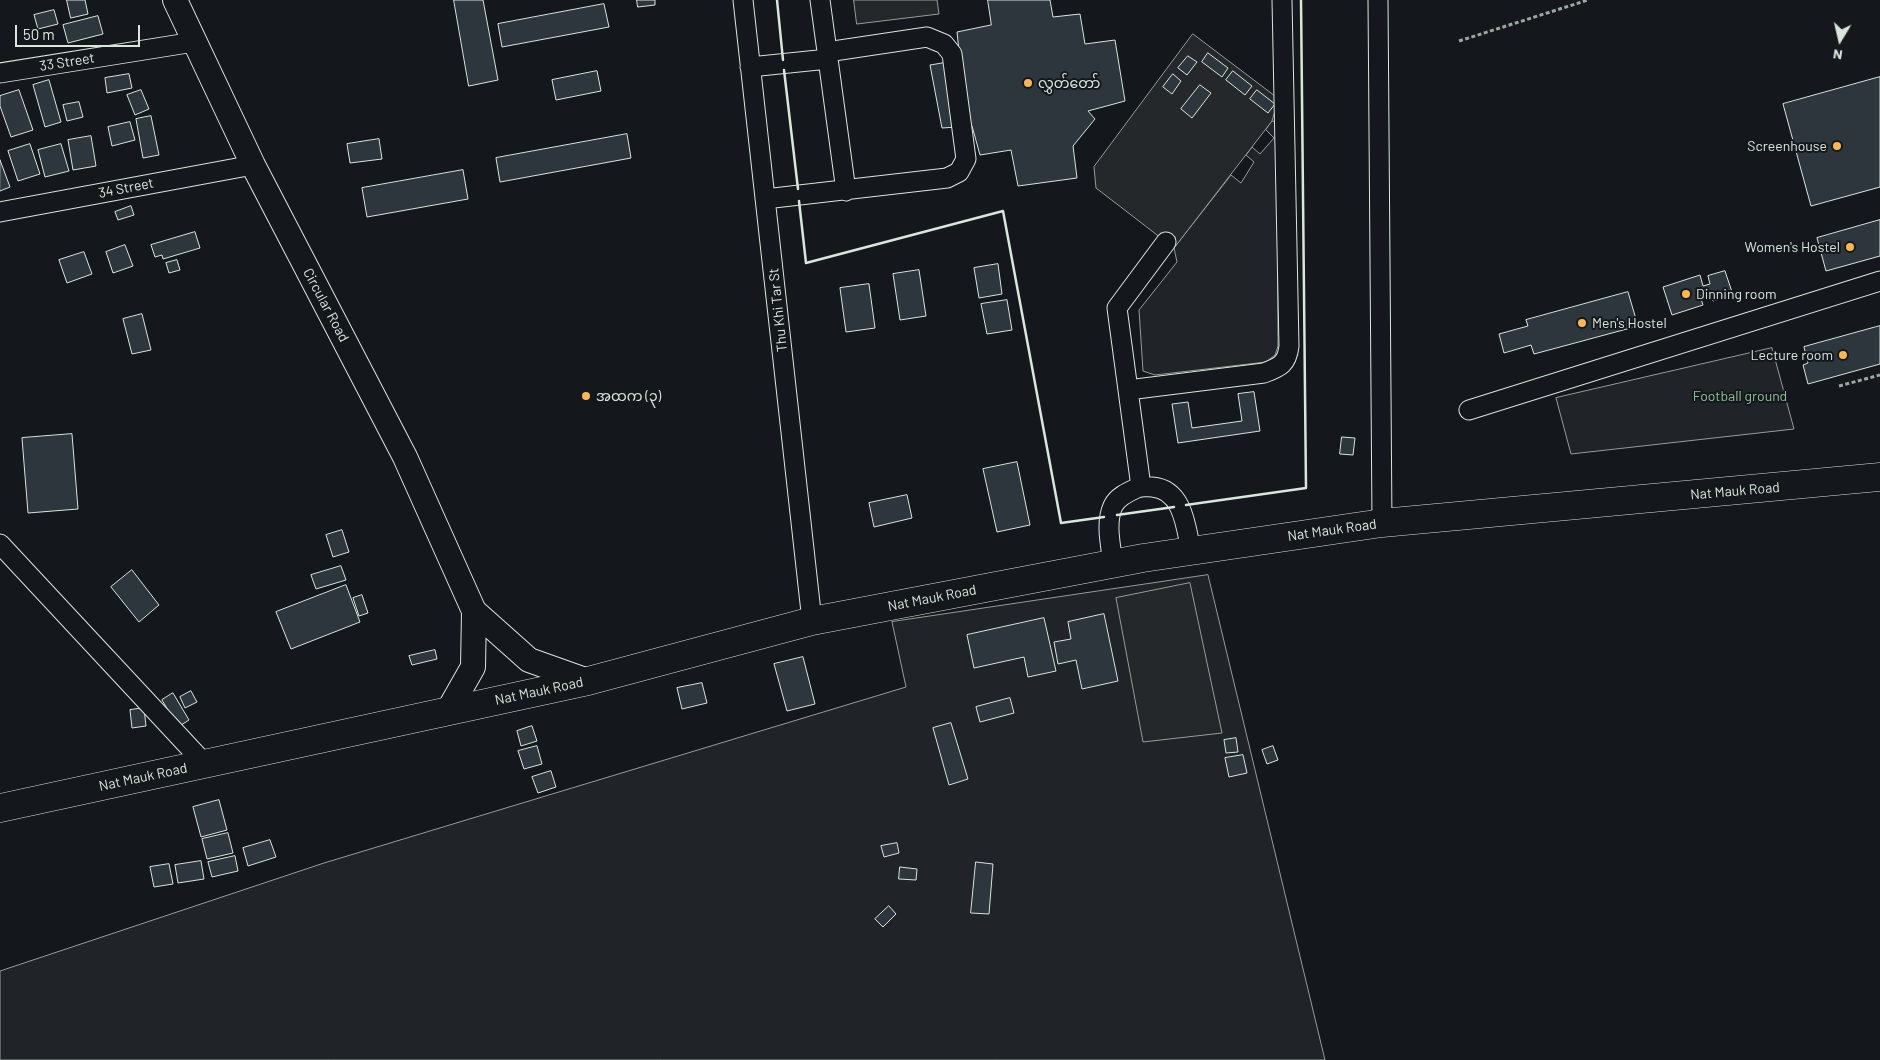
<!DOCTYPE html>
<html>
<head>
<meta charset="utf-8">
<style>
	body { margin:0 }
	#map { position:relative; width:1880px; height:1060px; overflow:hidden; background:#14181c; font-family:Barlow,sans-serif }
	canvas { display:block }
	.north { position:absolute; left:1815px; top:15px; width:50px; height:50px; -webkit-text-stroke:4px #14181c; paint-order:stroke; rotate:189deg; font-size:14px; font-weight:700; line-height:20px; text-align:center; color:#d8e6dc }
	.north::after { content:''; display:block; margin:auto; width:18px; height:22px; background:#d8e6dc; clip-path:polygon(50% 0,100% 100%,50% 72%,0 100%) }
	.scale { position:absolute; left:15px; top:25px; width:125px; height:22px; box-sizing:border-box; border:2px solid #d8e6dc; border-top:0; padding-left:6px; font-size:15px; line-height:18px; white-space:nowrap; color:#d8e6dc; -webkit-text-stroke:4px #14181c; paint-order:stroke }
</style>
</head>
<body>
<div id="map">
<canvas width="1880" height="1060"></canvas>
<div class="north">N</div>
<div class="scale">50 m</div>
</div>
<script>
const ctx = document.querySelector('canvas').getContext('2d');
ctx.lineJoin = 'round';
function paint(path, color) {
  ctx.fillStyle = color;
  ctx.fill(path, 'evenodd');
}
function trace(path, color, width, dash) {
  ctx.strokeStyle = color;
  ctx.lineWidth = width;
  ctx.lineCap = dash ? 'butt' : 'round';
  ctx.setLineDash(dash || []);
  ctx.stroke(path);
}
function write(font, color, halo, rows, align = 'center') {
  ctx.font = font + ' Barlow,"Noto Sans Myanmar",sans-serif';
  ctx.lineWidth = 4;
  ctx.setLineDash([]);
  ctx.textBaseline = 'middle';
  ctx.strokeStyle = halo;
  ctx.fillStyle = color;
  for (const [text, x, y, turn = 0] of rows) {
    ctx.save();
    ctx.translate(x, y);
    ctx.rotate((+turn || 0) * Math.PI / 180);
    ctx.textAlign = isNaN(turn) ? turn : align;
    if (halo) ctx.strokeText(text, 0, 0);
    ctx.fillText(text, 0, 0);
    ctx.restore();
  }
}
const green = new Path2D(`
	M 1272,121 L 1277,122 L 1278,346 L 1275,355 L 1266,362 L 1155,375 L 1143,371 L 1139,310 L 1177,262 L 1174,248 L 1231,175 L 1241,183 L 1254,162 L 1246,155 L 1252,147 L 1260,154 L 1274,138 L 1266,130 Z
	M 1772,348 L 1794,429 L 1571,454 L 1556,398 Z
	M 1208,575 L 1325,1060 L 0,1060 L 0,971 L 324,863 L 906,687 L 892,622 Z`);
paint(green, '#202428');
trace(green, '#939e99', 1);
const parking = new Path2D(`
	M 854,0 L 937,0 L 939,14 L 857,24 Z
	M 1193,34 L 1275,96 L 1276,107 L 1272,121 L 1174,248 L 1096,188 L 1094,167 Z
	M 1190,583 L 1222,733 L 1143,742 L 1116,598 Z`);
paint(parking, '#24282b');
trace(parking, '#939e99', 1);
const building = new Path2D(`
	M 67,0 L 85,0 L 88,14 L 71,18 Z
	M 454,0 L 483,0 L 498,80 L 469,86 Z
	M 637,0 L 655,0 L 655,5 L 638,7 Z
	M 988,0 L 1050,0 L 1053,17 L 1080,14 L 1085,44 L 1115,40 L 1125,101 L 1088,111 L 1095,119 L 1073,146 L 1077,178 L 1018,186 L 1011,150 L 980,155 L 972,126 L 942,128 L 930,65 L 960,60 L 957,32 L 991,25 Z
	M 604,4 L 609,27 L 502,47 L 498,24 Z
	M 54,10 L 58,24 L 38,29 L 34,15 Z
	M 98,16 L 103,34 L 68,43 L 63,25 Z
	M 1208,53 L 1228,68 L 1222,77 L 1202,62 Z
	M 1188,56 L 1197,62 L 1187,75 L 1178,68 Z
	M 597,71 L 601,91 L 556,100 L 552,80 Z
	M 1233,71 L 1252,86 L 1245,95 L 1226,80 Z
	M 129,74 L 132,88 L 107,93 L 105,78 Z
	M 1173,74 L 1181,81 L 1172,94 L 1163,87 Z
	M 1880,77 L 1880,187 L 1811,206 L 1783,104 Z
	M 49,80 L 61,122 L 45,127 L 33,85 Z
	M 1200,85 L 1211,93 L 1192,118 L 1181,109 Z
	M 19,90 L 33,130 L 11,137 L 0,106 L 0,96 Z
	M 141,90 L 149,109 L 135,115 L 127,95 Z
	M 1257,90 L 1275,104 L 1268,113 L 1250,99 Z
	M 79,102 L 83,117 L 67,121 L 63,105 Z
	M 151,116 L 159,155 L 143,158 L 136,119 Z
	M 130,122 L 135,140 L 112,146 L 108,127 Z
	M 627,134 L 631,158 L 500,182 L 496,158 Z
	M 91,136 L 96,166 L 73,170 L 68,140 Z
	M 379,139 L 382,159 L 350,163 L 347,144 Z
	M 30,144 L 40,174 L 18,181 L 8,151 Z
	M 61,144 L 69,171 L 45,177 L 38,150 Z
	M 0,160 L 10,187 L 0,191 Z
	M 463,170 L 468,199 L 367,217 L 362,188 Z
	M 131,206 L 134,215 L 118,220 L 115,212 Z
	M 1880,220 L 1880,256 L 1826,271 L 1817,238 Z
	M 195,232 L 200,248 L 163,259 L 162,255 L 155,257 L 151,245 Z
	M 125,245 L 133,266 L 113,273 L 106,252 Z
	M 84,252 L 92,274 L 67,283 L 59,260 Z
	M 177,260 L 180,270 L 169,273 L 166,263 Z
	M 998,264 L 1002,294 L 979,298 L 974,268 Z
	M 919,270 L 926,316 L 900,320 L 893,274 Z
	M 1725,271 L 1733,295 L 1713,301 L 1710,293 L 1700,296 L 1703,305 L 1672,315 L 1663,287 L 1700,275 L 1703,286 L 1710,284 L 1708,276 Z
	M 869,284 L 875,328 L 846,332 L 840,288 Z
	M 1628,292 L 1638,326 L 1534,354 L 1531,345 L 1504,353 L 1499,334 L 1528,326 L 1526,320 Z
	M 1007,300 L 1012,330 L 987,334 L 981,304 Z
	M 142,314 L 151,350 L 132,354 L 123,319 Z
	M 1880,326 L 1880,364 L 1808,384 L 1803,365 L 1808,363 L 1804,347 Z
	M 1254,392 L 1260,431 L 1178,443 L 1172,404 L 1188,402 L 1192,428 L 1242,421 L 1238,394 Z
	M 72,434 L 78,509 L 28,513 L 22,438 Z
	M 1342,437 L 1355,438 L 1353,455 L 1340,454 Z
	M 1017,462 L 1030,525 L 997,532 L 983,469 Z
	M 907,495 L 912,518 L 874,527 L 869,503 Z
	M 342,530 L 349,552 L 333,557 L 326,535 Z
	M 341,566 L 346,580 L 316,589 L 311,575 Z
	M 132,570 L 159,605 L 139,622 L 111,587 Z
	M 346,585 L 360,622 L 291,649 L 276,612 Z
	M 362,595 L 368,613 L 359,616 L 353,598 Z
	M 1104,614 L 1118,681 L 1082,689 L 1076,660 L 1058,664 L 1054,642 L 1071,639 L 1068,622 Z
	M 1044,618 L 1056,671 L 1028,677 L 1024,657 L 974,668 L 967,635 Z
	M 435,650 L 437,659 L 412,665 L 409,656 Z
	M 803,657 L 815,704 L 787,711 L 774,664 Z
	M 702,683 L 707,703 L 682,709 L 677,688 Z
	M 191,691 L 197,702 L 185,708 L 180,697 Z
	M 173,693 L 189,720 L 178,727 L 162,700 Z
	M 1010,698 L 1014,713 L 980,722 L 976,707 Z
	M 144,708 L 146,726 L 132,728 L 130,710 Z
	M 951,723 L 968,779 L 949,785 L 933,728 Z
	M 532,726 L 537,741 L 521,746 L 517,731 Z
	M 1236,738 L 1238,752 L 1226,753 L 1224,740 Z
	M 537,746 L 542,764 L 524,769 L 518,751 Z
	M 1273,746 L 1278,760 L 1267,764 L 1262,750 Z
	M 1243,755 L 1247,773 L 1229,777 L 1225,758 Z
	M 551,771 L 556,787 L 538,793 L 532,777 Z
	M 219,800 L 227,830 L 201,837 L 193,807 Z
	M 228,833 L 233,853 L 207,859 L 202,839 Z
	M 270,840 L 276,857 L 248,866 L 243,848 Z
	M 897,843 L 899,853 L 884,857 L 881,846 Z
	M 235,856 L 238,871 L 212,877 L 208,862 Z
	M 201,861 L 204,879 L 178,883 L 175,865 Z
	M 976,862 L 993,864 L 989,914 L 971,913 Z
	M 169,864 L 173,884 L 154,887 L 150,867 Z
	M 900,867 L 917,869 L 916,880 L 899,879 Z
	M 889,906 L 896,914 L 883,927 L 875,919 Z`);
paint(building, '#2c363c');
trace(building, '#d8e6dc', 1);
const minor = new Path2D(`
	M 743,0 L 812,621
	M 820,0 L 846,191
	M 1378,0 L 1382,523
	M 750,67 L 828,59
	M 0,73 L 194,42
	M 765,199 L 947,178 L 959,172 L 966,159 L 952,54 L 944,44 L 927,37 L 827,52
	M 0,212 L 253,165
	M 1128,390 L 1264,373 C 1280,367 1287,364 1289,346 L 1282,0
	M 1469,410 L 1880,281
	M 1141,487 L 1117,308 L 1166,242
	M 0,544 L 204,763
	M 1113,564 C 1111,546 1105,523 1113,506 C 1117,497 1128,492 1137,488 C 1142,486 1147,487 1152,487 C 1183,489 1186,527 1191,551`);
const major = new Path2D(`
	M 175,0 L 253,165 L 405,457 L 474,611 L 529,660 L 588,681
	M 448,711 L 473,667 L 474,611`);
const highway = new Path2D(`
	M 0,808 L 588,681 L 812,621 L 1143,558 L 1382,523 L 1880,477`);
trace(minor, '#d8e6dc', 21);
trace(major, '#d8e6dc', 26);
trace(highway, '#d8e6dc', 29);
trace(new Path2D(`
	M 1459,41 L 1588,0
	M 1839,386 L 1880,375`), '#9da8a2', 3, [4, 2.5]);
trace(minor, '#14181c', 19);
trace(major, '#14181c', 24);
trace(highway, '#14181c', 28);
trace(new Path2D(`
	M 777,0 L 783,60
	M 784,70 L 798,189
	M 799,201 L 806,263 L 1003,211 L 1061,523 L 1104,517
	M 1186,505 L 1306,488 L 1301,0
	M 1117,515 L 1174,507`), '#d8e6dc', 2.5);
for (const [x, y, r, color] of [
	[1028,83,5,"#ffb74d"],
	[1837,146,5,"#ffb74d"],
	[1850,247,5,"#ffb74d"],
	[1686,294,5,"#ffb74d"],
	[1582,323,5,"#ffb74d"],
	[1843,355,5,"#ffb74d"],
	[586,396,5,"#ffb74d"]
]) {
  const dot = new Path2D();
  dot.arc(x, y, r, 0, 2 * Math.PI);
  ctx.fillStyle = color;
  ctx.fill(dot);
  trace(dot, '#14181c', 2);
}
write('14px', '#d8e6dc', '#14181c', [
	["33 Street",67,62,-9],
	["34 Street",126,188,-11],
	["Circular Road",326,305,62],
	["Thu Khi Tar St",778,310,-96],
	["Nat Mauk Road",1735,491,-5],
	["Nat Mauk Road",1332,530,-8],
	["Nat Mauk Road",932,598,-11],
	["Nat Mauk Road",539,691,-12],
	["Nat Mauk Road",143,777,-12]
]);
write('14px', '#d8e6dc', '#14181c', [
	["လွှတ်တော်",1038,83],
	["Screenhouse",1827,146,"right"],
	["Women's Hostel",1840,247,"right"],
	["Dinning room",1696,294],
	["Men's Hostel",1592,323],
	["Lecture room",1833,355,"right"],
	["အထက (၃)",596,396]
], 'left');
write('14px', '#8ac095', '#14181c', [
	["Football ground",1740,396]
]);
</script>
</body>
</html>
